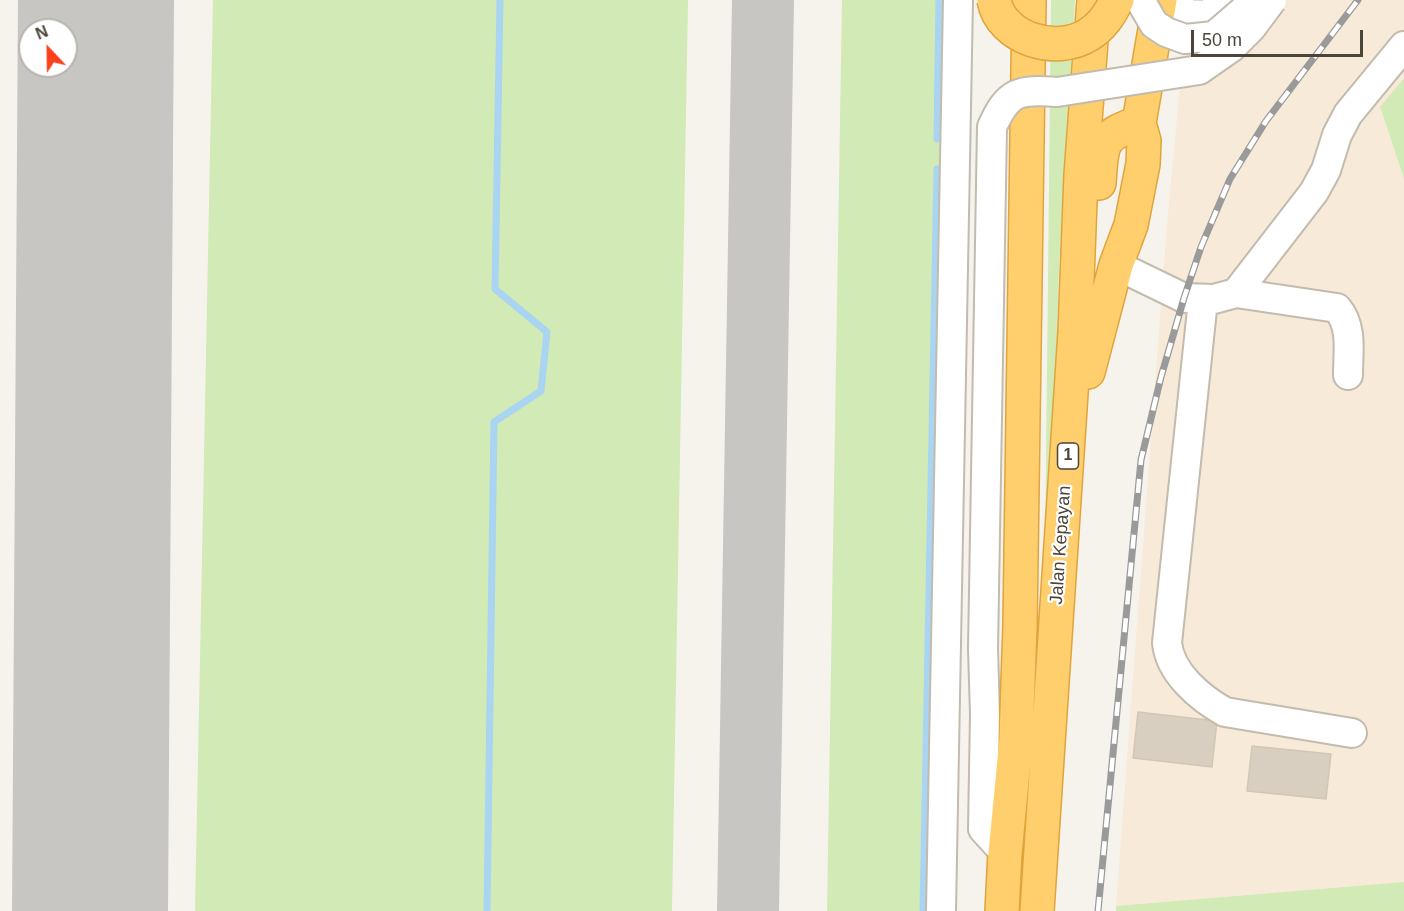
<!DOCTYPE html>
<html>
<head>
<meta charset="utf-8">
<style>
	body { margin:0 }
	#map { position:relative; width:1404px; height:911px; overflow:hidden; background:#f6f3ec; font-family:Helvetica,sans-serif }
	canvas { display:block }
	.north { position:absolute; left:18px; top:18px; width:60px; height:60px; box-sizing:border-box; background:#fff; border:2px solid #b7b4b0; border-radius:50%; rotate:338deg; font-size:16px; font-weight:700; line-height:24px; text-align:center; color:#4b4439 }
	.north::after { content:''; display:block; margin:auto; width:21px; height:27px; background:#fc3f1d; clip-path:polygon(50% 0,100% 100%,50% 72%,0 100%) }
	.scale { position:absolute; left:1191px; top:30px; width:172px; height:27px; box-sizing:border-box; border:3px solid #4b4439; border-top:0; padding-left:8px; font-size:18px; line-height:21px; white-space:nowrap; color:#4b4439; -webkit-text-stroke:4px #fff; paint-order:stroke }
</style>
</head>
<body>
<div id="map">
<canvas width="1404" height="911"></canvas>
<div class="north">N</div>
<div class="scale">50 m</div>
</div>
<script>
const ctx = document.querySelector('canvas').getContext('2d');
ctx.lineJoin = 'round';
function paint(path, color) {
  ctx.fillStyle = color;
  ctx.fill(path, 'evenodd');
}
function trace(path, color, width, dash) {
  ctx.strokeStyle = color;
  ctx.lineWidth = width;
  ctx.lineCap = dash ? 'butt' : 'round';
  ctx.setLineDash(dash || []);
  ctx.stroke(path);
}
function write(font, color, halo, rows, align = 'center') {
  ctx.font = font + ' Helvetica,sans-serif';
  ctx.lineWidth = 4.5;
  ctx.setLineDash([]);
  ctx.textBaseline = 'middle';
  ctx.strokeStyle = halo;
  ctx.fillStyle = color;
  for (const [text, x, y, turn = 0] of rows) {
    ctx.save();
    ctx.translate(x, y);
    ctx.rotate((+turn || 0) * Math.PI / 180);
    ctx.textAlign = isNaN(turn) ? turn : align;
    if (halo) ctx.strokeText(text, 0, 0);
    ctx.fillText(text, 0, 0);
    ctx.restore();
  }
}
paint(new Path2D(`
	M 1188,0 L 1404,0 L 1404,78 L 1380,108 L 1404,179 L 1404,882 L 1116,906 L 1167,224 Z`), '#f7ead8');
paint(new Path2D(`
	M 213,0 L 688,0 L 672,911 L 195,911 Z
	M 842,0 L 948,0 L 931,911 L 827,911 Z
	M 1051,0 L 1075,0 L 1059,265 L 1051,552 L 1045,555 Z
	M 1404,78 L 1404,179 L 1380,107 Z
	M 1404,882 L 1404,911 L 1116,911 L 1116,906 Z`), '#d2eab5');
trace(new Path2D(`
	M 937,139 L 939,0
	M 487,911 L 494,422 L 541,391 L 547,332 L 495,289 L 500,0
	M 923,911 L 937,169`), '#a9d4f2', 7);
trace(new Path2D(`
	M 748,911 L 763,0`), '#c8c6c3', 62);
trace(new Path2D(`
	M 90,911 L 96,0`), '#c8c6c3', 156);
const building = new Path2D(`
	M 1138,712 L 1217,721 L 1212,767 L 1133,758 Z
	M 1252,746 L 1331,754 L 1326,799 L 1247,791 Z`);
paint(building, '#d8cfc1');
trace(building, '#d3c7b4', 1.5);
const minor = new Path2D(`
	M 1174,0 L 1187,14 L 1207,15 L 1228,0
	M 1116,265 L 1184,298 L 1214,299 L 1236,293 L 1337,308 C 1353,327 1348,351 1348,375
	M 1236,293 L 1314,192 L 1326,170 L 1337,135 L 1348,114 L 1404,46
	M 1203,300 L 1167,643 C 1170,673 1200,698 1225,712 L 1352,733
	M 983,649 L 985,714 L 983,829 L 1005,853
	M 941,911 L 958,0`);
const highway = new Path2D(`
	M 1099,183 C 1102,144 1099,136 1139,123
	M 1088,372 L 1116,265 L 1131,225 L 1143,164 L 1144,141 L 1139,123 L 1160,0
	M 1002,911 L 1005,853 L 1016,739 L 1020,626 L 1029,0
	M 1037,911 L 1075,332 L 1081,175 L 1094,0`);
trace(minor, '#c2bbae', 32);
trace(highway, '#e0a43c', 36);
trace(minor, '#fff', 28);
trace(highway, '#ffcf6e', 33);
const rail = new Path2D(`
	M 1098,911 L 1141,460 L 1161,377 L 1184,298 L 1201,247 L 1230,179 L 1266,121 L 1358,0`);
trace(rail, '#9a9a9a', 7);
trace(rail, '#fff', 4.5, [14]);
const minorBridge = new Path2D(`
	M 1140,0 L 1154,24 L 1166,32 L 1185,39 L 1214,36 L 1250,5
	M 983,649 L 992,127 C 1008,91 1019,89 1057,92 L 1199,70 L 1232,47 L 1251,28 L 1272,0`);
const highwayBridge = new Path2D(`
	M 994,0 C 1001,39 1056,55 1088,35 C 1102,27 1110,14 1117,0`);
trace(minorBridge, '#c2bbae', 32, []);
trace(highwayBridge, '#e0a43c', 36, []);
trace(minorBridge, '#fff', 28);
trace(highwayBridge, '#ffcf6e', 33);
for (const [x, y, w] of [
	[1068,456,21]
]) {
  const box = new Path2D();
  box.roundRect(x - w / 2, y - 13, w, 26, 4.5);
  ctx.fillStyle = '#fff';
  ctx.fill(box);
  trace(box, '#4b4439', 1.5);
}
write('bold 16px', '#4b4439', null, [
	["1",1068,456]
]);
write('18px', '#4b4439', '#fff', [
	["Jalan Kepayan",1061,545,-86]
]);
</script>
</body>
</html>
